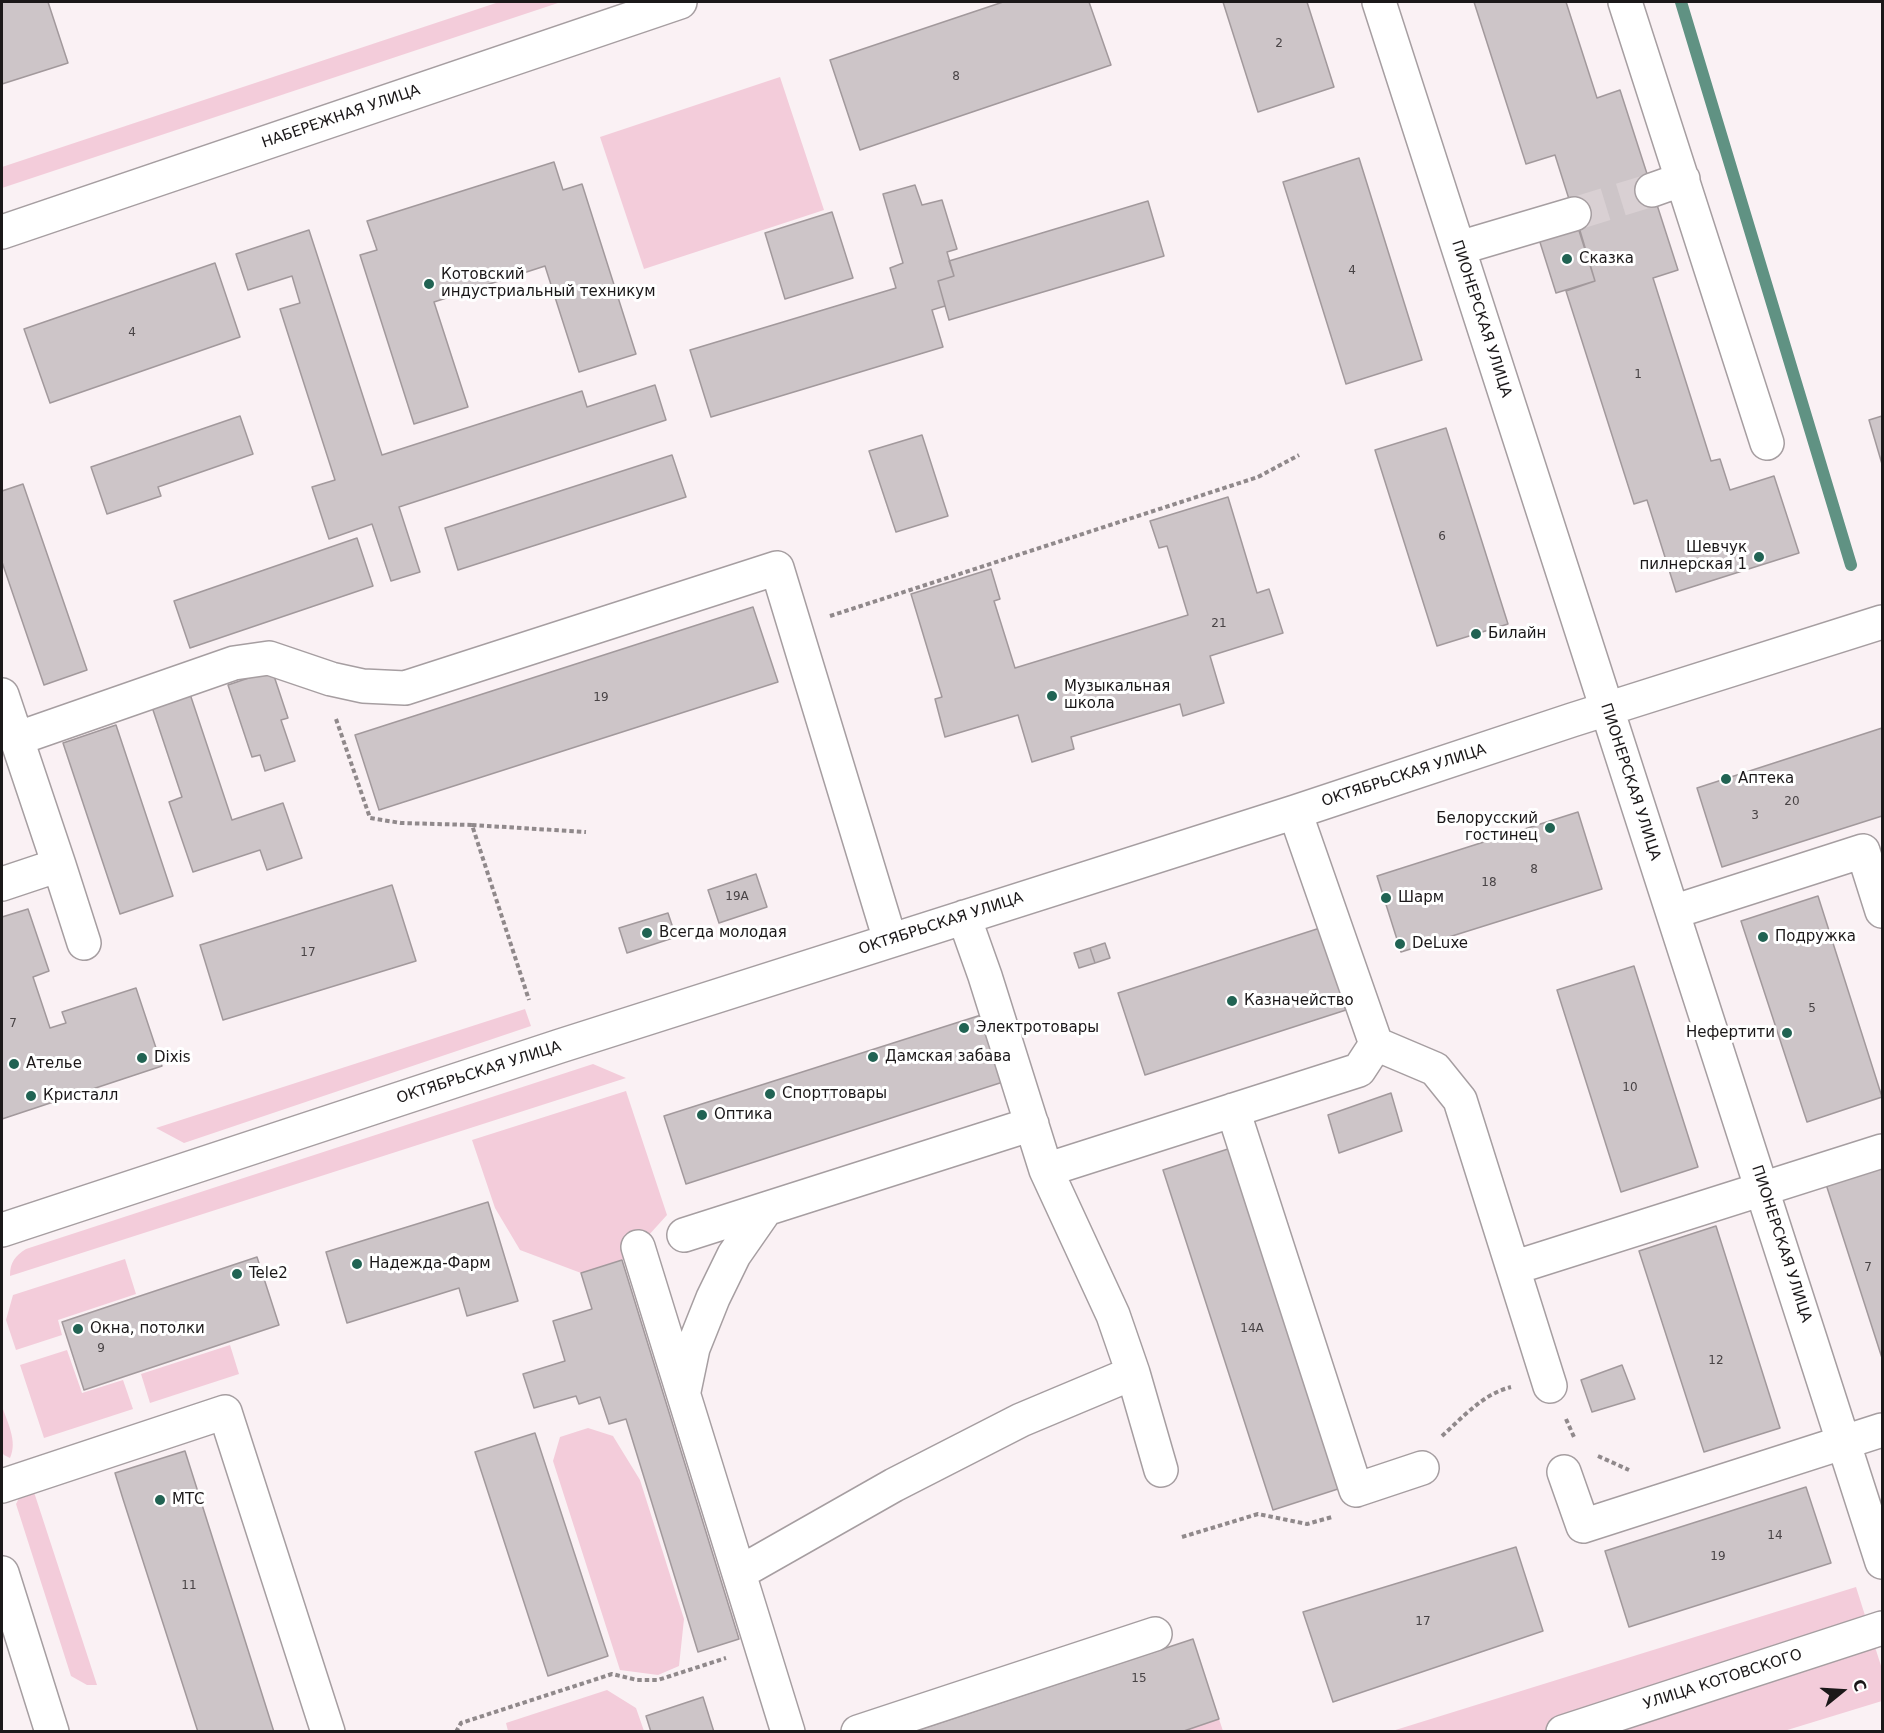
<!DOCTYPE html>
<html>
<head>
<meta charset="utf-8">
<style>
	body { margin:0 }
	#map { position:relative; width:1884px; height:1733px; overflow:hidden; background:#faf1f4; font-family:"DejaVu Sans",sans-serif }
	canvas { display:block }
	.frame { position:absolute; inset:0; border:3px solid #1b1819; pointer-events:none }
	.north { position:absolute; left:1812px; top:1661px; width:60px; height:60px; -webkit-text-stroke:4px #fff; paint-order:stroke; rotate:72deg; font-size:16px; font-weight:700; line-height:24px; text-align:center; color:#1b1819 }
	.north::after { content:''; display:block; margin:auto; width:21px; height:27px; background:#1b1819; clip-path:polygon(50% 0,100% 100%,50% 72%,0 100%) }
</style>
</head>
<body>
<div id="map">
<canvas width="1884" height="1733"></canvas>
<div class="frame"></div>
<div class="north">С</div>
</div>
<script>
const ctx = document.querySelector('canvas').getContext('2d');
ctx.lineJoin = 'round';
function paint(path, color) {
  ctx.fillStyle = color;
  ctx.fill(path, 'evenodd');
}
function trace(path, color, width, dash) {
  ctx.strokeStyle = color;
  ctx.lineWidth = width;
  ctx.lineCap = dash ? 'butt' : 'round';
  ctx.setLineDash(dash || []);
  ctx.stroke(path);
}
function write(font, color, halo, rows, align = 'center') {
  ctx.font = font + ' "DejaVu Sans",sans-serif';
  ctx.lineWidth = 6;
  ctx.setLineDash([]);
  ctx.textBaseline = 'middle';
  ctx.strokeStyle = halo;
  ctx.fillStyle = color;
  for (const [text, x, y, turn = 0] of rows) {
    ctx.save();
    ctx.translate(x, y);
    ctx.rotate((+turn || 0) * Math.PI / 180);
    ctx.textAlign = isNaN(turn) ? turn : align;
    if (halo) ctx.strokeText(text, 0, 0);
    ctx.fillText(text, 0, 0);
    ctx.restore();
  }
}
paint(new Path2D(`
	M 499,2 L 561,2 L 2,188 L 2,167 Z
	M 780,77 L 824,210 L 644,269 L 600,137 Z
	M 525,1009 L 531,1026 L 184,1143 L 156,1128 Z
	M 593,1064 L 626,1078 L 10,1276 C 10,1262 15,1256 26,1249 Z
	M 626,1091 L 667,1215 L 638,1247 L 622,1260 L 581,1273 L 520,1250 L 495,1208 L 472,1140 Z
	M 125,1259 L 136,1294 L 58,1320 L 62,1335 L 16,1350 L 6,1320 L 13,1295 Z
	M 230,1345 L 239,1374 L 150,1403 L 141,1374 Z
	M 67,1350 L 82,1393 L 123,1380 L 133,1409 L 44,1438 L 20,1365 Z
	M 2,1406 C 7,1422 18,1441 10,1458 L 4,1455 L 2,1452 Z
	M 588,1428 L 613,1436 L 640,1480 L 684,1619 L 679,1666 L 658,1675 L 620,1670 L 553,1461 L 560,1437 Z
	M 33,1489 L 97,1685 L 87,1685 L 71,1676 L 16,1504 L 21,1494 Z
	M 1856,1587 L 1882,1669 L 1882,1701 L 1784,1731 L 1389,1732 Z
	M 607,1690 L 636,1708 L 644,1731 L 508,1731 L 506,1723 Z
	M 1219,1719 L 1223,1731 L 1181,1732 Z`), '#f3ccda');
trace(new Path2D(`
	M 1681,2 L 1851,565`), '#609283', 12);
const building = new Path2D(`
	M 2,2 L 48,2 L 68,63 L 2,84 Z
	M 1003,2 L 1089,2 L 1111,65 L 860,150 L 830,60 Z
	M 1223,2 L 1307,2 L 1334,87 L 1258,112 Z
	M 1474,2 L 1566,2 L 1597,98 L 1620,90 L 1678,270 L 1653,278 L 1711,461 L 1720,459 L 1730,490 L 1774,476 L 1799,553 L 1676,592 L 1647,500 L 1634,504 L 1566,291 L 1595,281 L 1555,155 L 1526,164 Z
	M 1359,158 L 1422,360 L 1346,384 L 1283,182 Z
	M 554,162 L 563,190 L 582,184 L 636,354 L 579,372 L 545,266 L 434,302 L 468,407 L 414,424 L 360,255 L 377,250 L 367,221 Z
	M 915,185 L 922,205 L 942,200 L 957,249 L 947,252 L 954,276 L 938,281 L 945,306 L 932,310 L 943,347 L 711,417 L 690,350 L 896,288 L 890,268 L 903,263 L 883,194 Z
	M 1148,201 L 1164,256 L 949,320 L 938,281 L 954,276 L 949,261 Z
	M 832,212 L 853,278 L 785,299 L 765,233 Z
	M 1578,224 L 1595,281 L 1556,293 L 1538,236 Z
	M 309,230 L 382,455 L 582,391 L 587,407 L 655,385 L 666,420 L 399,507 L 420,572 L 391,581 L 372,524 L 329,539 L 312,487 L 335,480 L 280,309 L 300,303 L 292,276 L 248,290 L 236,254 Z
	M 215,263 L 240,337 L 50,403 L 24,329 Z
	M 240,416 L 253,454 L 158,487 L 161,496 L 107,514 L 91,467 Z
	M 1882,416 L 1882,464 L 1869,420 Z
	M 1446,428 L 1508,624 L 1437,646 L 1375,450 Z
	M 922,435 L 948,516 L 896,532 L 869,451 Z
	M 672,455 L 686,497 L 458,570 L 445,528 Z
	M 23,484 L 87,670 L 44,685 L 2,562 L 2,491 Z
	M 1228,497 L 1257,593 L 1269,589 L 1283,633 L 1210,656 L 1224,703 L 1183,716 L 1180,704 L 1071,737 L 1074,749 L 1032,762 L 1018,715 L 945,737 L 935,699 L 942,697 L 911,594 L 991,569 L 1000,599 L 994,601 L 1015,668 L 1188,615 L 1167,546 L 1159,548 L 1150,521 Z
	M 357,538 L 373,586 L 190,648 L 174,601 Z
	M 753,607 L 778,682 L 379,810 L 355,735 Z
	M 272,670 L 288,718 L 281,720 L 295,761 L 265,771 L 260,755 L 252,757 L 228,685 Z
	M 189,691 L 232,820 L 283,803 L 302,858 L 267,870 L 260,850 L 193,872 L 169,802 L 182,797 L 151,704 Z
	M 116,725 L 173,896 L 120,914 L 63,743 Z
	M 1882,728 L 1882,816 L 1722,867 L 1697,788 Z
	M 1578,812 L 1602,889 L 1401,952 L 1377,876 Z
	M 756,874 L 767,907 L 719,923 L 708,890 Z
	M 392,885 L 416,961 L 223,1020 L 200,945 Z
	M 1818,896 L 1882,1097 L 1807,1122 L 1741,921 Z
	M 28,909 L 49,971 L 33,977 L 50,1028 L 66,1023 L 62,1012 L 136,988 L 162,1066 L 2,1119 L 2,917 Z
	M 668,913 L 676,937 L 627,953 L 619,928 Z
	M 1320,928 L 1346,1010 L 1145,1075 L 1118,993 Z
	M 1105,943 L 1110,958 L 1095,963 L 1090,948 Z
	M 1090,948 L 1095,963 L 1079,968 L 1074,953 Z
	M 1634,966 L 1698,1167 L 1621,1192 L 1557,990 Z
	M 981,1015 L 1003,1082 L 686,1184 L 664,1116 Z
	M 1391,1093 L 1402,1131 L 1339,1153 L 1328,1115 Z
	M 1231,1148 L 1341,1488 L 1273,1510 L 1163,1170 Z
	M 1882,1159 L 1882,1358 L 1824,1178 Z
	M 488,1202 L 518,1301 L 467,1316 L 459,1288 L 347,1323 L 326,1252 Z
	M 1716,1226 L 1780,1428 L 1704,1452 L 1639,1251 Z
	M 257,1257 L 279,1325 L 84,1390 L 62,1322 Z
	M 622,1260 L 739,1639 L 698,1652 L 626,1419 L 609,1424 L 600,1397 L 579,1404 L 576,1396 L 534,1408 L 523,1374 L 565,1361 L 553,1321 L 592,1309 L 581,1273 Z
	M 1622,1365 L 1635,1399 L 1592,1412 L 1581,1380 Z
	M 535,1433 L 608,1656 L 548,1676 L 475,1452 Z
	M 185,1451 L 274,1732 L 198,1732 L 123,1499 L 115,1473 Z
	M 1806,1487 L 1831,1563 L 1629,1627 L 1605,1551 Z
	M 1516,1547 L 1543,1631 L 1333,1702 L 1303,1612 Z
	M 1193,1639 L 1219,1719 L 1181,1732 L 912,1732 Z
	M 703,1697 L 714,1732 L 651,1732 L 646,1716 Z`);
paint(building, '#cdc5c8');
trace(building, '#a2999c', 1.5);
trace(new Path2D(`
	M 1574,214 L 1652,190`), '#d9d0d3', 33, [33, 16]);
const minor = new Path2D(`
	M 1379,2 L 1882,1562
	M 1625,2 L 1767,443
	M 1652,190 L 1683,179
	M 2,232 L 680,2
	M 1459,248 L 1574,214
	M 2,695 L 59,865 L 2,884
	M 16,739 L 234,663 L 269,658 L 331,679 L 363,686 L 405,688 L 777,568 L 890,940
	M 59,865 L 84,943
	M 1673,912 L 1863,851 L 1882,911
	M 964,917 L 985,976 L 1046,1170 L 1113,1315 L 1133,1373 L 1161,1470
	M 1376,1044 L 1435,1069 L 1460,1100 L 1550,1386
	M 1233,1110 L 1356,1490 L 1422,1468
	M 1046,1170 L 1359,1070 L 1376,1044 L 1295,812
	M 2,1230 L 560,1046 L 1295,812 L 1572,720 L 1882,622
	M 684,1235 L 1032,1124
	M 638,1247 L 788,1732
	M 1513,1268 L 1882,1151
	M 684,1391 L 693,1348 L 713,1298 L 734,1255 L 766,1209
	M 1564,1472 L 1583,1526 L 1882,1430
	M 2,1486 L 225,1412 L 328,1732
	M 739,1573 L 894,1485 L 1021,1420 L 1133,1373
	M 858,1732 L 1155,1634
	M 1563,1732 L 1882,1628`);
const major = new Path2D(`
	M 2,1573 L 52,1732`);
trace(minor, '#a69ea1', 36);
trace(major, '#a69ea1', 36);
trace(new Path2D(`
	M 830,616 L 1258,477 L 1299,455
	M 336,719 L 370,818 L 401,823 L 472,825 L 529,1000
	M 472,825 L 586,832
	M 1566,1419 L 1574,1437
	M 1442,1436 C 1463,1417 1483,1394 1511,1387
	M 1598,1456 L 1629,1470
	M 1182,1537 L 1258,1514 L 1307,1524 L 1332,1517
	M 456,1732 L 461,1723 L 612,1674 L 637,1680 L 658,1680 L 726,1658`), '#90898b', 4, [4.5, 3]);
trace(minor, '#fff', 33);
trace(major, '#fff', 33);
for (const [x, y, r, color] of [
	[1567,259,6,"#216353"],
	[429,284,6,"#216353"],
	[1759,557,6,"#216353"],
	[1476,634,6,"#216353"],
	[1052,696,6,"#216353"],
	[1726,779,6,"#216353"],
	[1550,828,6,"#216353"],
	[1386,898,6,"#216353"],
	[647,933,6,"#216353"],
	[1763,937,6,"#216353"],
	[1400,944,6,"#216353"],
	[1232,1001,6,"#216353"],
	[964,1028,6,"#216353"],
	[1787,1033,6,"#216353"],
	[873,1057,6,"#216353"],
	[142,1058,6,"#216353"],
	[14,1064,6,"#216353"],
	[770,1094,6,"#216353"],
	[31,1096,6,"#216353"],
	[702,1115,6,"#216353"],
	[357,1264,6,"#216353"],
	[237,1274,6,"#216353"],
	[78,1329,6,"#216353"],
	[160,1500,6,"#216353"]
]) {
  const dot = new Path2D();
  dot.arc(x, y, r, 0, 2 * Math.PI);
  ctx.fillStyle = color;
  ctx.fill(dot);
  trace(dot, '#fff', 2);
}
write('12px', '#484345', null, [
	["2",1279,44],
	["8",956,77],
	["4",1352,271],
	["4",132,333],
	["1",1638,375],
	["6",1442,537],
	["21",1219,624],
	["19",601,698],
	["20",1792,802],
	["3",1755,816],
	["8",1534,870],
	["18",1489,883],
	["19А",737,897],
	["17",308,953],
	["5",1812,1009],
	["7",13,1024],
	["10",1630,1088],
	["7",1868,1268],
	["14А",1252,1329],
	["9",101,1349],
	["12",1716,1361],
	["14",1775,1536],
	["19",1718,1557],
	["11",189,1586],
	["17",1423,1622],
	["15",1139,1679]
]);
write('15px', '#1b1819', '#fff', [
	["НАБЕРЕЖНАЯ УЛИЦА",341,117,-19],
	["ПИОНЕРСКАЯ УЛИЦА",1481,319,72],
	["ОКТЯБРЬСКАЯ УЛИЦА",1404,776,-18],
	["ПИОНЕРСКАЯ УЛИЦА",1630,782,72],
	["ОКТЯБРЬСКАЯ УЛИЦА",941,924,-18],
	["ОКТЯБРЬСКАЯ УЛИЦА",479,1073,-18],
	["ПИОНЕРСКАЯ УЛИЦА",1781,1244,72],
	["УЛИЦА КОТОВСКОГО",1723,1680,-18]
]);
write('15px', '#1b1819', '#fff', [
	["Сказка",1579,259],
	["Котовский",441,275],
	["индустриальный техникум",441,292],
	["Шевчук",1747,548,"right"],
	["пилнерская 1",1747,565,"right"],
	["Билайн",1488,634],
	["Музыкальная",1064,687],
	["школа",1064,704],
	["Аптека",1738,779],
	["Белорусский",1538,819,"right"],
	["гостинец",1538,836,"right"],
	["Шарм",1398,898],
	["Всегда молодая",659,933],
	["Подружка",1775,937],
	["DeLuxe",1412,944],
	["Казначейство",1244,1001],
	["Электротовары",976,1028],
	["Нефертити",1775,1033,"right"],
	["Дамская забава",885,1057],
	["Dixis",154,1058],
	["Ателье",26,1064],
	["Спорттовары",782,1094],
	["Кристалл",43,1096],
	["Оптика",714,1115],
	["Надежда-Фарм",369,1264],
	["Tele2",249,1274],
	["Окна, потолки",90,1329],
	["МТС",172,1500]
], 'left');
</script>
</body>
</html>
